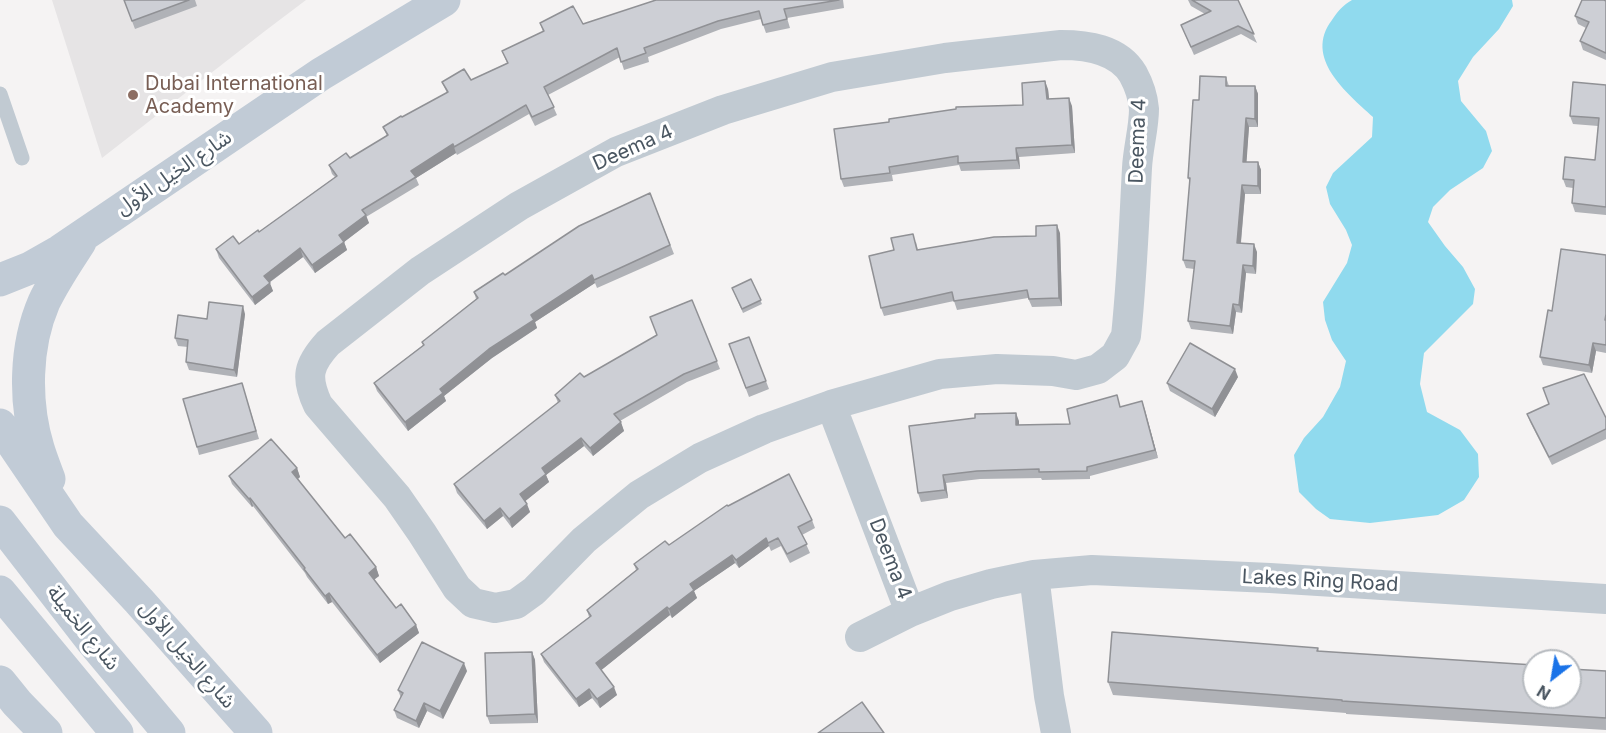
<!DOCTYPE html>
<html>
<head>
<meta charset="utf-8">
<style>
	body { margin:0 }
	#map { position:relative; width:1606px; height:733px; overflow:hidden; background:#f5f3f3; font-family:Inter,sans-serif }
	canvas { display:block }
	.north { position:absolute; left:1522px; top:649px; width:60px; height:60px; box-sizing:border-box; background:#fff; border:2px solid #b7bbc0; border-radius:50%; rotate:211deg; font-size:16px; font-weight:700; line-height:24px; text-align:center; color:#4a5661 }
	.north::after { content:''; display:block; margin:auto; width:21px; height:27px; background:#1a73e8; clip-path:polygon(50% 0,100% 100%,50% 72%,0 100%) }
</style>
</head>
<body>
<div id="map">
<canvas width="1606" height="733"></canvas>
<div class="north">N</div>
</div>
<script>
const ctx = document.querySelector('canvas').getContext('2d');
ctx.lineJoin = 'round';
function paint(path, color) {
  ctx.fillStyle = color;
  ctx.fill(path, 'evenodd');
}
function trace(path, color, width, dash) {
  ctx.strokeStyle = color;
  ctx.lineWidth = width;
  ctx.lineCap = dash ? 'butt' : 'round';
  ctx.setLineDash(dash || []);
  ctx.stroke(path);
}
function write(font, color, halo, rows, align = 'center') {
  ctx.font = font + ' Inter,"Noto Sans Arabic",sans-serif';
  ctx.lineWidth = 6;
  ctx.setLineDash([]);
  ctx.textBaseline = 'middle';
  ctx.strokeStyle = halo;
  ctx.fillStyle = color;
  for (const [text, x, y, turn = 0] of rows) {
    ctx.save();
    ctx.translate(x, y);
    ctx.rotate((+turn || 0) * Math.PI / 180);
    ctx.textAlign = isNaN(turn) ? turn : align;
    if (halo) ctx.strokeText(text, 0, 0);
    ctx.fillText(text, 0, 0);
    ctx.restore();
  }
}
paint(new Path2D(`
	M 52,0 L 306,0 L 265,31 L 102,158 Z`), '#e6e4e5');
paint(new Path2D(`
	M 1352,0 L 1512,0 L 1513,6 L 1499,29 L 1473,57 L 1458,81 L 1461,101 L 1486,131 L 1492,151 L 1483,168 L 1450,190 L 1433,207 L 1428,222 L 1445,246 L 1463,267 L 1475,289 L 1473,304 L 1424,353 L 1420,384 L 1427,412 L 1460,430 L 1478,454 L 1479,477 L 1464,500 L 1438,515 L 1370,523 L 1330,519 L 1316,509 L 1299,492 L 1294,455 L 1304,438 L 1323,417 L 1340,387 L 1346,361 L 1332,340 L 1325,320 L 1323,302 L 1347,263 L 1352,245 L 1346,230 L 1330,204 L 1326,187 L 1333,173 L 1372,137 L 1373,117 C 1347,93 1303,58 1332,20 C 1338,11 1343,5 1352,0 Z`), '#90daee');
trace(new Path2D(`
	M 0,94 L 22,158`), '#c1cad2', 15);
trace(new Path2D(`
	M 1061,45 C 1087,45 1118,49 1133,74 C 1139,85 1143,97 1144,109 C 1144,128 1138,148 1137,168 C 1134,224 1132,280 1126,336 L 1115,356 L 1098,369 L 1076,375 L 1053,371 L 997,369 L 940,374 L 831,405 L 764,429 L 700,458 L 639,495 L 584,540 L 534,591 L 516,604 L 495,608 L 473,603 L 457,588 L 422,533 L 397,497 L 318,405 C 305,377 308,365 328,343 L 420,271 L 519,206 L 616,152 L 723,110 L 832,77 L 945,58 Z
	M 831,405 L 910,612
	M 1034,575 L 1049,696 L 1056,733
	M 860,637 L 910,612 L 950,596 L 991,584 L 1034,575 L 1092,570 L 1270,578 L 1606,599`), '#c1cad2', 30);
trace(new Path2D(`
	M 0,280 L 30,268 L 60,251 L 321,74 L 444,0
	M 0,425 L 68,525 L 139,601 L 256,733
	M 49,479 C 45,468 41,458 38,448 C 24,402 25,346 44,302 C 54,281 67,262 80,242
	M 0,522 L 92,641 L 169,733
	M 0,592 L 117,733
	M 0,682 L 17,703 L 46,733`), '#c1cbd6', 33);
paint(new Path2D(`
	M 124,0 L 195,0 L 197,6 L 135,29 Z
	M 656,0 L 845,0 L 843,0 L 844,8 L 787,18 L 790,28 L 766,33 L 761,19 L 721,29 L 648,57 L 649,62 L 624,70 L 620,57 L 548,95 L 557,115 L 535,126 L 529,114 L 457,155 L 456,153 L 416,178 L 419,185 L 366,217 L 369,223 L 344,242 L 347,250 L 315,273 L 303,257 L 269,283 L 273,291 L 255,305 L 219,258 L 216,249 L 239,244 L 259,232 L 335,177 L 332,174 L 329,165 L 350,158 L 387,136 L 383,127 L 402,117 L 447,93 L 442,82 L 471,80 L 507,63 L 502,51 L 543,32 L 540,23 L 583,24 Z
	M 1188,0 L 1238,0 L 1257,43 L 1241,34 L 1194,55 L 1181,25 L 1205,14 L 1191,6 Z
	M 1606,1 L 1606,60 L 1583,50 L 1580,41 L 1586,28 L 1578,24 L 1575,16 Z
	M 1226,77 L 1229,86 L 1255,86 L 1258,94 L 1258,127 L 1249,127 L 1246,162 L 1258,162 L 1261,170 L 1261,194 L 1245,194 L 1241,243 L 1257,252 L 1256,274 L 1246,273 L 1242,313 L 1236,312 L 1233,334 L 1191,329 L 1188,321 L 1194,269 L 1186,268 L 1183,260 L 1190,182 L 1188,178 L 1199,100 Z
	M 1606,85 L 1606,215 L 1575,212 L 1572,203 L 1573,188 L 1566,187 L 1563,179 L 1595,160 L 1598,126 L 1573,124 L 1570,116 Z
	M 1048,89 L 1049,99 L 1072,106 L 1075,153 L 1019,157 L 1020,169 L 961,171 L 959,165 L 892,175 L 893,181 L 844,187 L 841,179 L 1023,105 Z
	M 650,193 L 674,254 L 597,288 L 595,283 L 535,322 L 537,328 L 492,358 L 444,396 L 446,401 L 408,431 L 377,391 L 374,383 L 423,345 L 422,342 L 476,299 L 474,292 Z
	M 1060,233 L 1062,306 L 1032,307 L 1028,298 L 957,310 L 954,301 L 884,316 L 881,308 L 894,250 L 916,242 L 918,250 Z
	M 1606,255 L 1606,353 L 1596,351 L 1592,373 L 1543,365 L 1540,357 L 1552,311 Z
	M 751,279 L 762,304 L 743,313 L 732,288 Z
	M 692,300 L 720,369 L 687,382 L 620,421 L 624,431 L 593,456 L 584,446 L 546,475 L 549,482 L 525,501 L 530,512 L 512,528 L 503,516 L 487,529 L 457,493 L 454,484 L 558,403 L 555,395 L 657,335 Z
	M 245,314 L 237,377 L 189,370 L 186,362 L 188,347 L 178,346 L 175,338 L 207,319 Z
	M 749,337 L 769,389 L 749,397 L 729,344 Z
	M 1238,377 L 1215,417 L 1170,391 L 1167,383 Z
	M 242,383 L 259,439 L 199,455 L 197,447 Z
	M 1142,401 L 1158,458 L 1090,476 L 1090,479 L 1042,480 L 1041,478 L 980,479 L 946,483 L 948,498 L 921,502 L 918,493 L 909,426 L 1019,421 L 1019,425 L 1070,424 L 1121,407 Z
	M 1527,414 L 1606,418 L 1606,439 L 1552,465 L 1530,422 Z
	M 297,468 L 300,477 L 298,479 L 345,538 L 376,567 L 379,576 L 374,580 L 396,608 L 416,625 L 419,633 L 380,663 L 332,602 L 328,604 L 307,577 L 305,573 L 253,506 L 252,507 L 232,484 L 229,476 Z
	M 728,506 L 812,520 L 815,528 L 802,535 L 810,553 L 790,563 L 781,546 L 771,551 L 769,546 L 739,568 L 735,563 L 694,591 L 697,598 L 672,618 L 670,615 L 601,670 L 617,695 L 600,708 L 592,698 L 579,707 L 544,662 L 541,654 L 589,617 L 587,610 L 636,570 L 634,564 L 669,545 Z
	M 1318,648 L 1319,651 L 1534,697 L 1606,671 L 1606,730 L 1346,714 L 1346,713 L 1113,695 L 1108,682 Z
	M 532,652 L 535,660 L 538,723 L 490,724 L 487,716 Z
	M 467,671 L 443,719 L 427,711 L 419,728 L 397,718 L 394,710 L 401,698 L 398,690 Z`), '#b0b2b7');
paint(new Path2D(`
	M 1045,81 L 1048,89 L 1050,108 L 1047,99 Z
	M 1255,86 L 1258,94 L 1258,127 L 1255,119 Z
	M 1069,98 L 1072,106 L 1075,153 L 1072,145 Z
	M 1246,118 L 1249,127 L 1246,170 L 1243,162 Z
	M 453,144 L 456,153 L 416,178 L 411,171 Z
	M 1016,148 L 1019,157 L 1020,169 L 1017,160 Z
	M 1258,162 L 1261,170 L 1261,194 L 1258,186 Z
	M 1242,185 L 1245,194 L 1240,251 L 1237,243 Z
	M 366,215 L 369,223 L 344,242 L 347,250 L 315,273 L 312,265 L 339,235 Z
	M 1057,225 L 1060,233 L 1062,306 L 1059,298 Z
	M 1254,244 L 1257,252 L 1256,274 L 1253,266 Z
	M 300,248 L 303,257 L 267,284 L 264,276 Z
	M 1243,265 L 1246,273 L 1242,313 L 1239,305 Z
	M 592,275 L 595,283 L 535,322 L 537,328 L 492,358 L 444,396 L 446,401 L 408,431 L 405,422 L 440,389 L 531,315 Z
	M 270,283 L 273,291 L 255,305 L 252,297 Z
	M 1233,304 L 1236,312 L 1233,334 L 1230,326 Z
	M 243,306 L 245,314 L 237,377 L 234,370 Z
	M 1593,343 L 1596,351 L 1592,373 L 1589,365 Z
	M 1235,369 L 1238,377 L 1215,417 L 1212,409 Z
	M 1142,401 L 1145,410 L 1158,458 L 1155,450 Z
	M 1016,413 L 1019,421 L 1019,434 L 1016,425 Z
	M 621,422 L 624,431 L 593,456 L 590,448 Z
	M 581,438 L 584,446 L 546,475 L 549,482 L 523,503 L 520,494 L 542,468 Z
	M 297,468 L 300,477 L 295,481 L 292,472 Z
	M 943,475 L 946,483 L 948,498 L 945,490 Z
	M 250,498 L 253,506 L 252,507 L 249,499 Z
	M 527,504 L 530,512 L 512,528 L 509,519 Z
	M 500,508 L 503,516 L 487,529 L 484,521 Z
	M 766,538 L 769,546 L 739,568 L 736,560 Z
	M 732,555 L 735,563 L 694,591 L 697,598 L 672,618 L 669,609 L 690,584 Z
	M 376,567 L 379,576 L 372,581 L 369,573 Z
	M 329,593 L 332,602 L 328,604 L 325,596 Z
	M 667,607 L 670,615 L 599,672 L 596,663 Z
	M 416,625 L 419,633 L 380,663 L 377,655 Z
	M 532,652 L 535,660 L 538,723 L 535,714 Z
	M 464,663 L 467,671 L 443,719 L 440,711 Z
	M 614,687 L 617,695 L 600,708 L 597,699 Z
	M 589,689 L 592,698 L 579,707 L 576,699 Z
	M 424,703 L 427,711 L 419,728 L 416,721 Z`), '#909195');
const building = new Path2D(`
	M 124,0 L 189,0 L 132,21 Z
	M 656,0 L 839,0 L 784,9 L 787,19 L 763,25 L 759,11 L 718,21 L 644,48 L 646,53 L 621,62 L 617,48 L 544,87 L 554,107 L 532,117 L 526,105 L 454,147 L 453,144 L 411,171 L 416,177 L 362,210 L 366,215 L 339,235 L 344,242 L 312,265 L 300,248 L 264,276 L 270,283 L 252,297 L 216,249 L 233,236 L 239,244 L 258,230 L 259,232 L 337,176 L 329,165 L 346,153 L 350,158 L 388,135 L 383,127 L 401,116 L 402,117 L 448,92 L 442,82 L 464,69 L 471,80 L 508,63 L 502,51 L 544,31 L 540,23 L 573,6 L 583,24 Z
	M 1192,0 L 1238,0 L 1254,34 L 1238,26 L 1191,47 L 1181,25 L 1211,11 Z
	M 1582,0 L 1604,0 L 1606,1 L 1606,53 L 1580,41 L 1589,22 L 1575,16 Z
	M 1200,76 L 1226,77 L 1226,86 L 1255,86 L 1255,119 L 1246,118 L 1243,162 L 1258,162 L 1258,186 L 1242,185 L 1237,243 L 1254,244 L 1253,266 L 1243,265 L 1239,305 L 1233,304 L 1230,326 L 1188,321 L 1195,261 L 1183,260 L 1190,178 L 1188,178 L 1193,100 L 1199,100 Z
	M 1045,81 L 1047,99 L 1069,98 L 1072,145 L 1016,148 L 1017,160 L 958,163 L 958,156 L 889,167 L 890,173 L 841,179 L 834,129 L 889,122 L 889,119 L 956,109 L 956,107 L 1023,105 L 1022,83 Z
	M 1573,82 L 1606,85 L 1606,207 L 1572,203 L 1574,180 L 1563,179 L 1565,157 L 1595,160 L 1599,118 L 1570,116 Z
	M 650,193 L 670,245 L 594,280 L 592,275 L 531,315 L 534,320 L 489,349 L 440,389 L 443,393 L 405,422 L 374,383 L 424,345 L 422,342 L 478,298 L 474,292 L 503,273 L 505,275 L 579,226 Z
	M 1057,225 L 1059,298 L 1029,299 L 1027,290 L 954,301 L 952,292 L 881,308 L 869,256 L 894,250 L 891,238 L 913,234 L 917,250 L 994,237 L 1036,236 L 1036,226 Z
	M 1561,249 L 1606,255 L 1606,314 L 1605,320 L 1606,320 L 1606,345 L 1593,343 L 1589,365 L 1540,357 L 1548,310 L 1552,311 Z
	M 751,279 L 761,300 L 742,309 L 732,288 Z
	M 692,300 L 717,361 L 684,374 L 614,414 L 621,422 L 590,448 L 581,438 L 542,468 L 546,474 L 520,494 L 527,504 L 509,519 L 500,508 L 484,521 L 454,484 L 560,401 L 555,395 L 580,373 L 584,377 L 657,335 L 650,317 Z
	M 209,302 L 243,306 L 234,370 L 186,362 L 188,340 L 175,338 L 178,315 L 207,319 Z
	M 749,337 L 766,381 L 746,388 L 729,344 Z
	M 1190,343 L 1235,369 L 1212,409 L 1167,383 Z
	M 1584,374 L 1606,418 L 1606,429 L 1549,457 L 1527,414 L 1549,404 L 1543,388 Z
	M 242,383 L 256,431 L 197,447 L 183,399 Z
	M 1117,395 L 1120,407 L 1142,401 L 1155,450 L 1087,467 L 1087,471 L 1039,472 L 1039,469 L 977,471 L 943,475 L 945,490 L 918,493 L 909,426 L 975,418 L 975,414 L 1016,413 L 1016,425 L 1070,424 L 1067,409 Z
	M 271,439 L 297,468 L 292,472 L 345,538 L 350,534 L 376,567 L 369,573 L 396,608 L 401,604 L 416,625 L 377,655 L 329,593 L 325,596 L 304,569 L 305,568 L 250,498 L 249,499 L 229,476 Z
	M 789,474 L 812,520 L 798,527 L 807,544 L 787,554 L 778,538 L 768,543 L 766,538 L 736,560 L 732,555 L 690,584 L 694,590 L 669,609 L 667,607 L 596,663 L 614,687 L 597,699 L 589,689 L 576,699 L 541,654 L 591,616 L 587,610 L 638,569 L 634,564 L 665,541 L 669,545 L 727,505 L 728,506 Z
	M 1112,632 L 1318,648 L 1317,651 L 1534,665 L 1534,697 L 1570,697 L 1570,669 L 1606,671 L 1606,718 L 1342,701 L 1342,700 L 1108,682 Z
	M 422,642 L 464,663 L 440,711 L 424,703 L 416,721 L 394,710 L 403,693 L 398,690 Z
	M 532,652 L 535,714 L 487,716 L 485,653 Z
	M 862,702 L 884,733 L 818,733 Z`);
paint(building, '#cdcfd5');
trace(building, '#909195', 1.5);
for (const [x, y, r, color] of [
	[133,95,6,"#8d6e63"]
]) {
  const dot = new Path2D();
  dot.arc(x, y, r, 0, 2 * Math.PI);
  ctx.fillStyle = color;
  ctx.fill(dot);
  trace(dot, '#fff', 2);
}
write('20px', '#785e54', '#fff', [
	["Dubai International",145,84],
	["Academy",145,107]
], 'left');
write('20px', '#4a5661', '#fff', [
	["Deema 4",1138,141,-88],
	["Deema 4",633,148,-24],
	["شارع الخيل الأول",174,173,-34],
	["Deema 4",890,559,69],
	["Lakes Ring Road",1320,581,3],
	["شارع الخميلة",83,628,51],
	["شارع الخيل الأول",187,655,49]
]);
</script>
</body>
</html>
